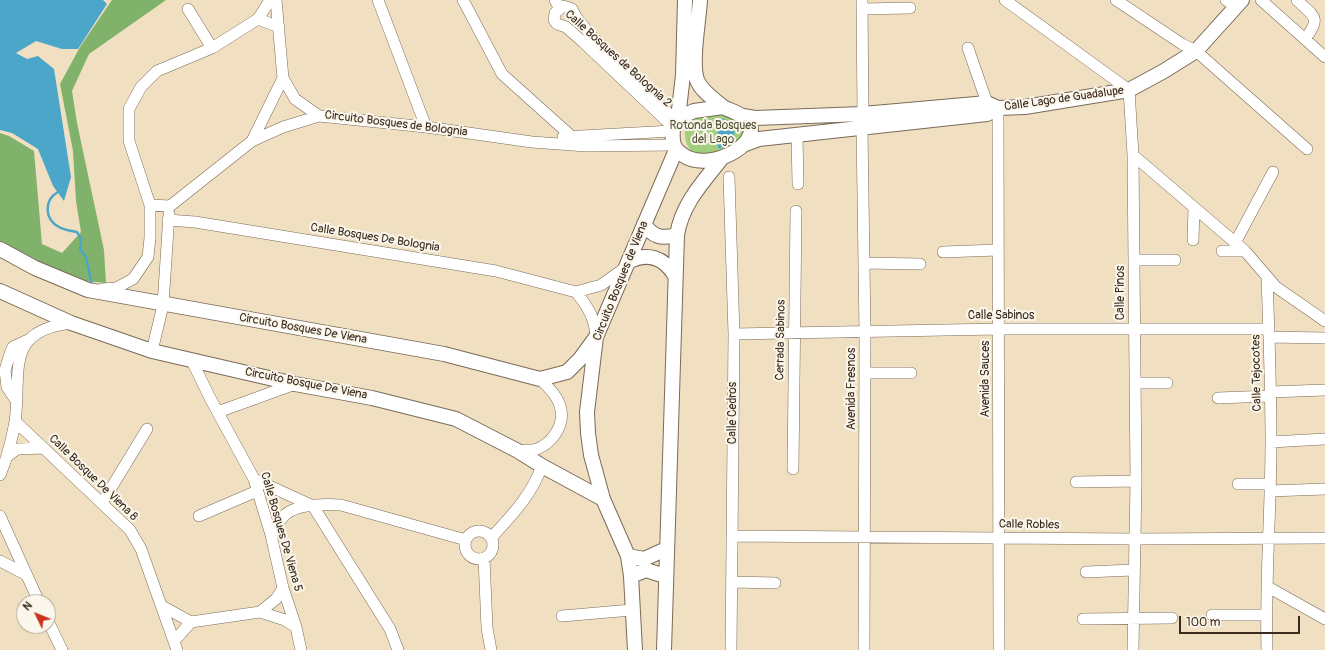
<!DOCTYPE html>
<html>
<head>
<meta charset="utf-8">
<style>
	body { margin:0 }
	#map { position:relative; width:1325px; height:650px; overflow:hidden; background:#f0e0c1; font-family:Pangolin,sans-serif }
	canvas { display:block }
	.north { position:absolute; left:16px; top:594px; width:40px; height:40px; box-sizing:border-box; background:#fbf7ec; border:1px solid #aea59a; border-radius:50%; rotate:313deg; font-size:11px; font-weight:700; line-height:16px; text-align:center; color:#3b2a1e }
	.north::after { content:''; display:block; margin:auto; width:14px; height:18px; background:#c8321e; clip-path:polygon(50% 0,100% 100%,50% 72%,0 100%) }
	.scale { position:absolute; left:1179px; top:616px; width:121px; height:18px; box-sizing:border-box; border:2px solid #3b2a1e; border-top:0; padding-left:5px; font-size:12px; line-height:14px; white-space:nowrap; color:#3b2a1e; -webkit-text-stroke:3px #fbf7ec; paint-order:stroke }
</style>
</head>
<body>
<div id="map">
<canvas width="1325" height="650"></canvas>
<div class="north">N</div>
<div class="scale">100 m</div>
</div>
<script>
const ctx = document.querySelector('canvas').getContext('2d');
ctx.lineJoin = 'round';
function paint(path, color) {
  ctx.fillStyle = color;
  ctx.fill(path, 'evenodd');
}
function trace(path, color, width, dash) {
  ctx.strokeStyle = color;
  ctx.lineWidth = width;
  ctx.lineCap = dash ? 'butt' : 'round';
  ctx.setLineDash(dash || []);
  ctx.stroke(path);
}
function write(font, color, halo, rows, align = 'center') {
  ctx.font = font + ' Pangolin,sans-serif';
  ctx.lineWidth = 4;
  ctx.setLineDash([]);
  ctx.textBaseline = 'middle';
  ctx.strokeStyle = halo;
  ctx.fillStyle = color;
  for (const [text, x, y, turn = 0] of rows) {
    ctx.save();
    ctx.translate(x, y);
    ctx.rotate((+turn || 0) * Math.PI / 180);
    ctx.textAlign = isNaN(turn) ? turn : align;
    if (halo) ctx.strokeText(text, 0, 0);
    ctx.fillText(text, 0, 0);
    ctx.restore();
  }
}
paint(new Path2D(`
	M 705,112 L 734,115 L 747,129 L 732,151 C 723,152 713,155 704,155 C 685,155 683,136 686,122 Z`), '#a1cf7d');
paint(new Path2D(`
	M 112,0 L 166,0 L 89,54 L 72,91 L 77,123 L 104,250 L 106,283 L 74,280 L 0,244 L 0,133 L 9,136 L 34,151 L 42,244 L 62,253 L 81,232 L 76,201 L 73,151 L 60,84 L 80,47 Z`), '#80b26c');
paint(new Path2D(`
	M 0,0 L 103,0 L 107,4 L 78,49 L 62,49 L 36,41 L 16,53 L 27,59 L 38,56 L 54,69 L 71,177 L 64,201 L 53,186 L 38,149 L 12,133 L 0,130 Z
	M 718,118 C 741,120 739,149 718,148 Z`), '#4ba6c9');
trace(new Path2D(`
	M 58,192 C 44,200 44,219 59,227 C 64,230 71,231 77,232 L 81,239 L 80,249 L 86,257 L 92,285`), '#4ba6c9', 2.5);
const minor = new Path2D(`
	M 276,0 L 283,78 L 295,99 L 319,116 L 426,127 L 532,142 L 586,146 L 673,145
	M 378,0 L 426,127
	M 463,0 L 502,74 L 570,135
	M 555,0 L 560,9
	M 862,0 L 863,114
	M 1005,0 L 1129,90 L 1133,155 L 1136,481 L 1133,650
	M 1116,0 L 1182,44 L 1196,51 L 1307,149
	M 1226,0 L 1236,7
	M 1261,0 L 1325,57
	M 1297,0 C 1314,17 1322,17 1305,39
	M 188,9 L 212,48
	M 862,9 L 910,8
	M 258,19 L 279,27
	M 968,48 L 987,103
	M 998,108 L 999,650
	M 673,127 L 583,42 L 566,27 L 557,24 L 554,20 L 555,13 L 563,6 L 572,9 L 576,17 L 590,34 L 676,121
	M 862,128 L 865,332 L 864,650
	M 797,135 L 798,184
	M 563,137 L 672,131
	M 252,141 L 283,127 L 319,116
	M 1133,155 L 1245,251 L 1276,287 L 1325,321
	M 729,177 L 734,334 L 731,650
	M 150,205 L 170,206 L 252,141 L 283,78
	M 168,220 L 195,222 L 496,271 L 576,292 L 601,285 L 625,268
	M 1193,240 L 1194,208
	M 1235,243 L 1273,172
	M 1222,251 L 1245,251
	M 943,252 L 998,250
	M 1134,260 L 1175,260
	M 864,263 L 920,264
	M 102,289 L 116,288 L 133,279 L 148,257 L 150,238 L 150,205 L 129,141 L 129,109 L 141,87 L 157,71 L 212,48 L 258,19 L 270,0
	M 576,292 C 588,307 595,318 596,337
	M 734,334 L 999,329 L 1269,329
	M 1269,337 L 1325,338
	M 152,351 L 163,305 L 169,214
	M 192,361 L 210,398 L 254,479 L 271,535 L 283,588 L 296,627 L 301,650
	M 865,373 L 911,373
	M 1135,383 L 1167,383
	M 1270,392 L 1325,390
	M 1218,398 L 1270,396
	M 15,399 L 7,387 L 5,370 L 10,354 L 13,347 L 28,340
	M 218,412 L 295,384
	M 15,421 L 130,530 L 141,549 L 177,650
	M 1271,442 L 1325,439
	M 518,451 C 524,450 531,451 537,449 C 552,443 564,426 561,410 C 559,397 548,387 540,379
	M 8,456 L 17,449 L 43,448
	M 793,469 L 796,211
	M 0,475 C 7,458 12,440 15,422 C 22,373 3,331 71,323
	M 254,479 L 313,506
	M 1076,482 L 1136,481
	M 1238,484 L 1270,484
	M 1270,491 L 1325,489
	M 102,503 L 147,429
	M 313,506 L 390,629 L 398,650
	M 0,516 L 39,602
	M 199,516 L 257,491
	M465 545a14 14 0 1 1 28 0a14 14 0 1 1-28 0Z
	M 271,535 C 275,528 279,520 286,514 C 299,504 325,504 341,505 L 466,540
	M 733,536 L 1134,539 L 1325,538
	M 491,538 C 512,515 531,496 542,466
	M 484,558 L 487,628 L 491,650
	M 0,561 L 25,574
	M 1086,572 L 1133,570
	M 733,582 L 775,583
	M 1268,587 L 1325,619
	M 162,606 L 191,622 L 260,612 L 285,620 L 296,627
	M 260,612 L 276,599 L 283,588
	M 1212,615 L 1266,615
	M 562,616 L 632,610
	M 1083,619 L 1172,618
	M 48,621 L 62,650
	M 175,640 L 191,622
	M 1267,650 C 1265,581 1271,511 1271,441 C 1271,387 1269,332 1267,278`);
const major = new Path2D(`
	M 700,0 C 699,20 691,62 697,80 C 701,91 714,99 723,107
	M 723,107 C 729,110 736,112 742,116 C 774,138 711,175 683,155 C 677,151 674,148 673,141 C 672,131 673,125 678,118 L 694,111 Z
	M 743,116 L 755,118 L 863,114 L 987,103 L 998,108
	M 678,118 L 683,75 L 685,0
	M 743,145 L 759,139 L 987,114 L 998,108 L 1025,107 L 1129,90 L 1164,71 L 1196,51 L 1242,0
	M 644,224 C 653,237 661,239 677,235
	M 0,249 L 35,268 L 88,290 L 444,354 L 540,379 L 567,372 L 580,359 L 596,337
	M 628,262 C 647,252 664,257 675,276
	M 0,291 L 71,323 L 152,351 L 295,384 L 372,398 L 456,419 L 518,451 L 542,466 L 603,499
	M 628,556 L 644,559 L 666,549
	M 631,576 L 646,570 L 665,576
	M 635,650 L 631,576 L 628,556 L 603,499 L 591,455 L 588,433 L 587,412 L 596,337 L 676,150
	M 664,650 L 677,235 C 682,204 703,182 722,158`);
trace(minor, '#7a6a57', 12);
trace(major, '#7a6a57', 16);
trace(minor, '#fff', 11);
trace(major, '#fff', 14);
write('12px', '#3b2a1e', '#fbf7ec', [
	["Calle Bosques de Bolognia 2",618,59,42],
	["Calle Lago de Guadalupe",1064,99,-8],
	["Circuito Bosques de Bolognia",396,124,7],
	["Calle Bosques De Bolognia",375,238,9],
	["Circuito Bosques de Viena",621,281,-68],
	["Calle Pinos",1121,293,-90],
	["Calle Sabinos",1001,316],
	["Circuito Bosques De Viena",303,329,10],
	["Cerrada Sabinos",781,340,-89],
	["Calle Tejocotes",1257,373,-91],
	["Avenida Sauces",986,379,-90],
	["Circuito Bosque De Viena",306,384,11],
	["Avenida Fresnos",852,389,-90],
	["Calle Cedros",733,413,-90],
	["Calle Bosque De Viena 8",93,478,44],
	["Calle Robles",1029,525,1],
	["Calle Bosques De Viena 5",281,532,74]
]);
write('12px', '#545336', '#fbf7ec', [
	["Rotonda Bosques",713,126],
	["del Lago",713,140]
]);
</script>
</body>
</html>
